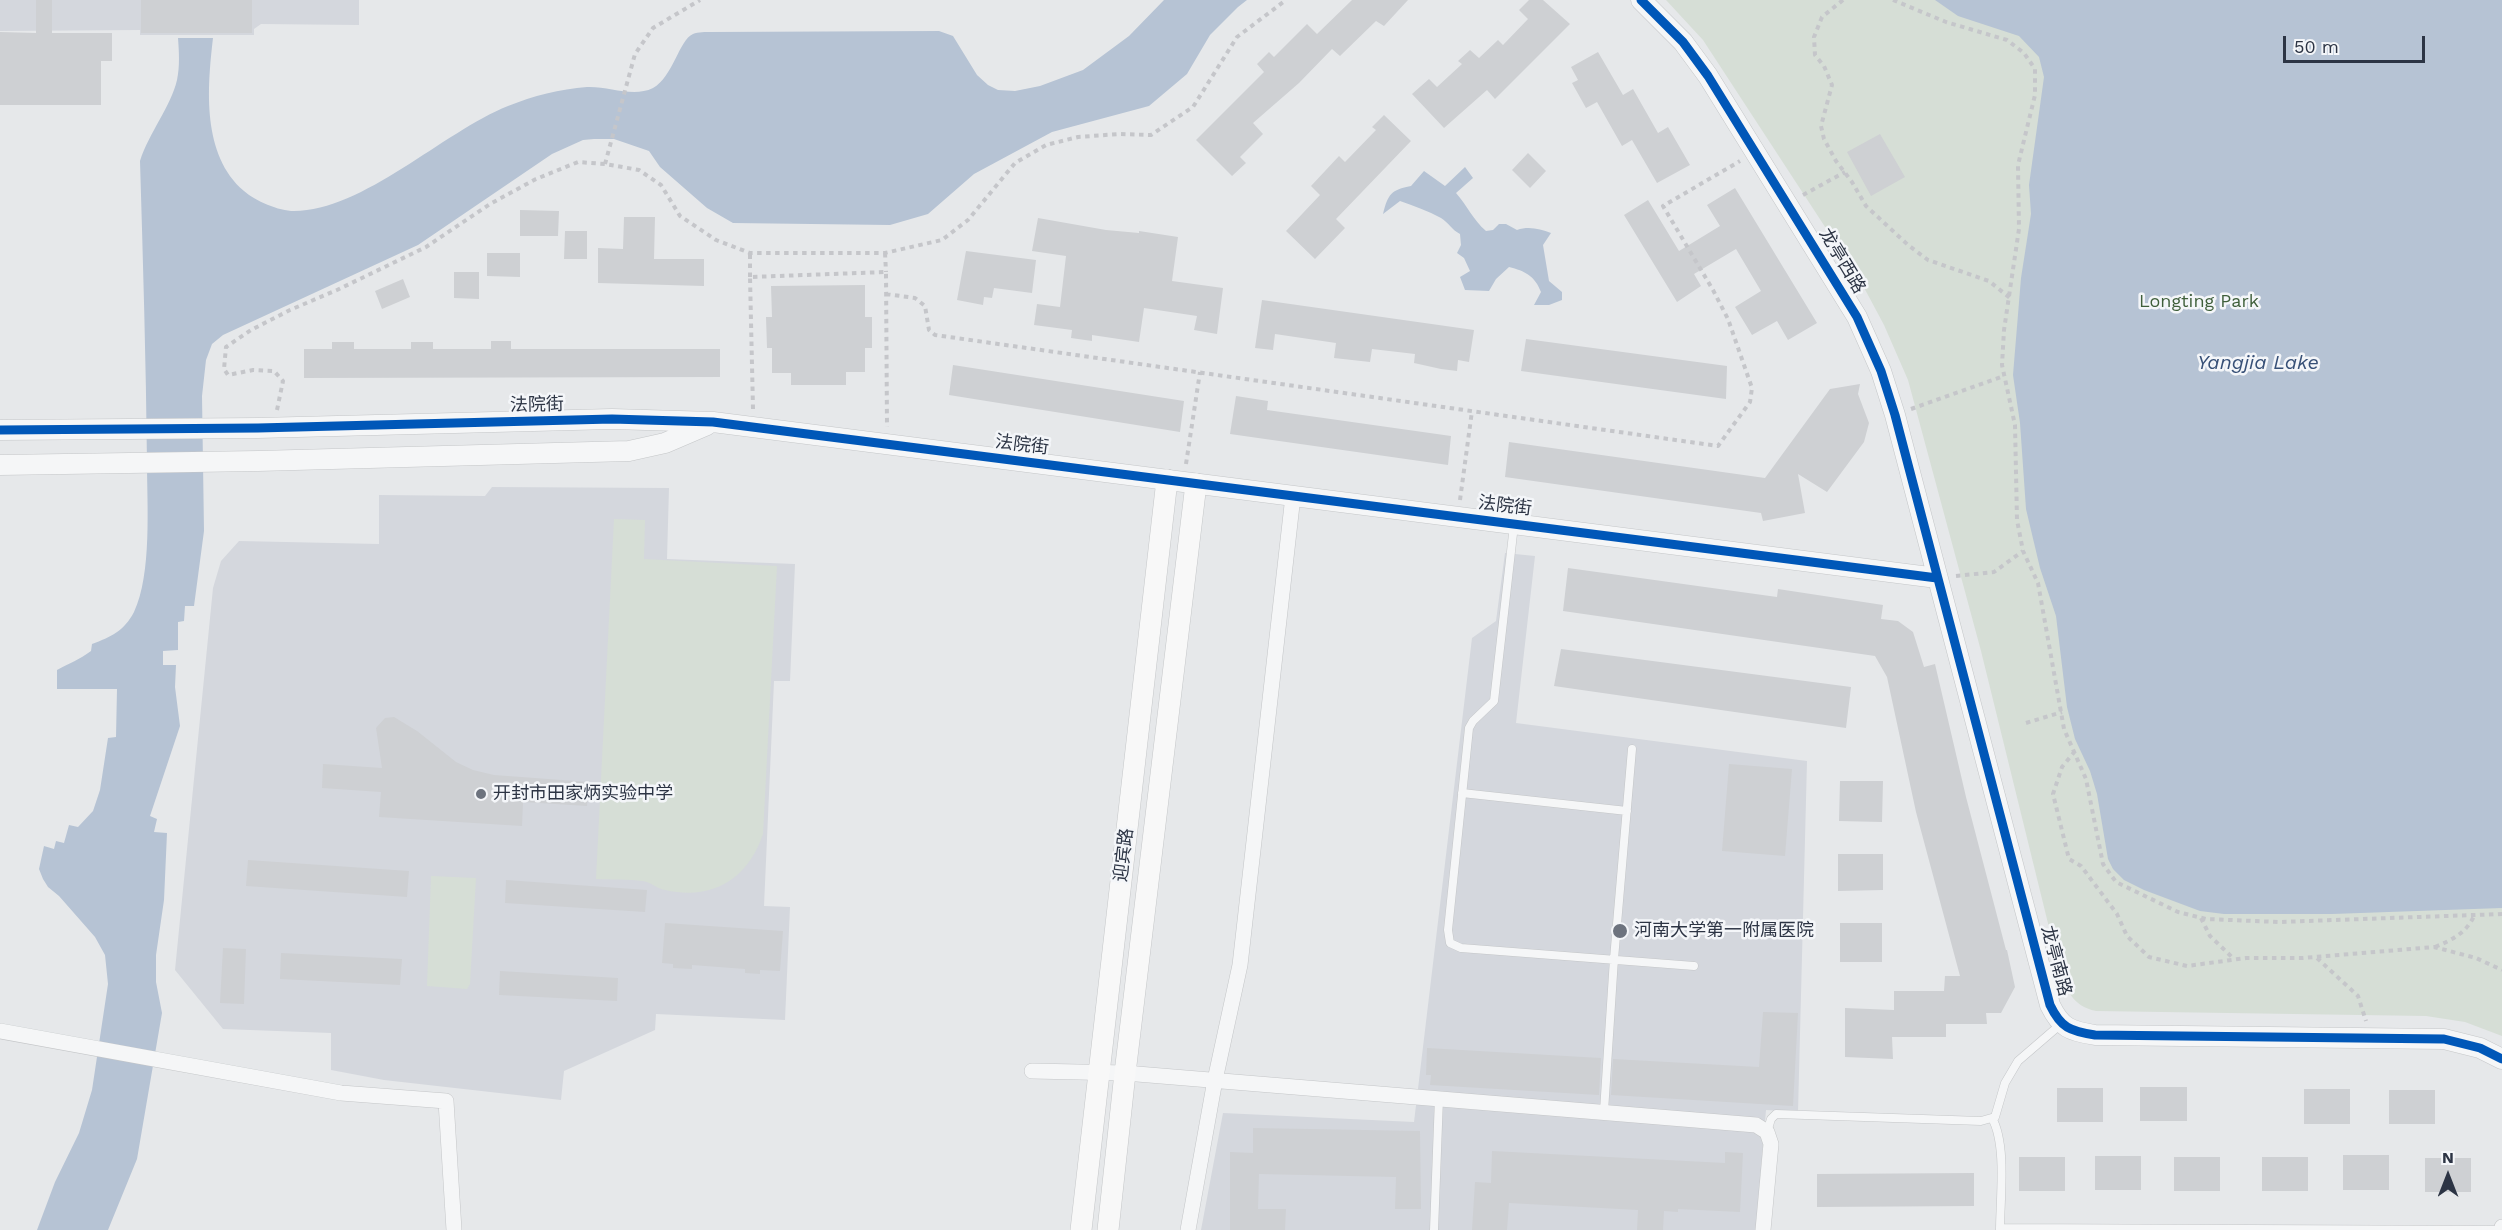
<!DOCTYPE html>
<html>
<head>
<meta charset="utf-8">
<style>
	body { margin:0 }
	#map { position:relative; width:2502px; height:1230px; overflow:hidden; background:#e6e8ea; font-family:"Work Sans",sans-serif }
	canvas { display:block }
	.north { position:absolute; left:2418px; top:1146px; width:60px; height:60px; -webkit-text-stroke:4px #f4f6f9; paint-order:stroke; rotate:0deg; font-size:16px; font-weight:700; line-height:24px; text-align:center; color:#2c3444 }
	.north::after { content:''; display:block; margin:auto; width:21px; height:27px; background:#2c3444; clip-path:polygon(50% 0,100% 100%,50% 72%,0 100%) }
	.scale { position:absolute; left:2283px; top:36px; width:142px; height:27px; box-sizing:border-box; border:3px solid #2c3444; border-top:0; padding-left:8px; font-size:18px; line-height:21px; white-space:nowrap; color:#2c3444; -webkit-text-stroke:4px #f4f6f9; paint-order:stroke }
</style>
</head>
<body>
<div id="map">
<canvas width="2502" height="1230"></canvas>
<div class="north">N</div>
<div class="scale">50 m</div>
</div>
<script>
const ctx = document.querySelector('canvas').getContext('2d');
ctx.lineJoin = 'round';
function paint(path, color) {
  ctx.fillStyle = color;
  ctx.fill(path, 'evenodd');
}
function trace(path, color, width, dash) {
  ctx.strokeStyle = color;
  ctx.lineWidth = width;
  ctx.lineCap = dash ? 'butt' : 'round';
  ctx.setLineDash(dash || []);
  ctx.stroke(path);
}
function write(font, color, halo, rows, align = 'center') {
  ctx.font = font + ' "Work Sans","Noto Sans SC",sans-serif';
  ctx.lineWidth = 5;
  ctx.setLineDash([]);
  ctx.textBaseline = 'middle';
  ctx.strokeStyle = halo;
  ctx.fillStyle = color;
  for (const [text, x, y, turn = 0] of rows) {
    ctx.save();
    ctx.translate(x, y);
    ctx.rotate((+turn || 0) * Math.PI / 180);
    ctx.textAlign = isNaN(turn) ? turn : align;
    if (halo) ctx.strokeText(text, 0, 0);
    ctx.fillText(text, 0, 0);
    ctx.restore();
  }
}
paint(new Path2D(`
	M 0,0 L 359,0 L 359,25 L 261,24 L 254,29 L 254,35 L 140,35 L 140,30 L 0,31 Z
	M 492,487 L 669,488 L 667,559 L 795,564 L 790,681 L 774,681 L 764,906 L 790,907 L 785,1020 L 656,1014 L 655,1030 L 564,1071 L 561,1100 L 384,1080 L 331,1070 L 331,1033 L 223,1029 L 175,970 L 213,588 L 221,561 L 239,541 L 379,544 L 379,495 L 485,496 Z
	M 1505,553 L 1535,556 L 1516,723 L 1807,761 L 1798,1112 L 1766,1110 L 1756,1230 L 1201,1230 L 1223,1113 L 1414,1122 L 1472,638 L 1496,621 Z`), '#d4d7dd');
paint(new Path2D(`
	M 1666,0 L 2502,0 L 2502,1036 L 2465,1022 L 2426,1016 L 2096,1011 C 2072,1006 2066,989 2059,968 L 1981,651 L 1908,380 L 1884,325 L 1861,282 L 1703,40 Z
	M 614,519 L 645,520 L 644,559 L 777,566 L 763,834 C 748,879 712,901 665,890 C 657,889 651,882 643,881 C 628,879 611,880 596,879 Z
	M 431,876 L 476,878 L 470,984 L 467,989 L 427,986 Z`), '#d6ded6');
paint(new Path2D(`
	M 1164,0 L 1247,0 L 1238,7 L 1210,35 L 1187,74 L 1149,106 L 1052,132 L 974,174 L 928,214 L 890,225 L 733,223 L 707,208 L 660,167 L 649,151 L 614,139 L 594,139 L 583,140 L 552,154 L 418,245 L 223,335 L 212,344 L 206,360 L 202,396 L 204,531 L 194,606 L 185,606 L 184,621 L 178,622 L 178,650 L 163,651 L 163,665 L 176,665 L 175,687 L 180,726 L 150,816 L 157,819 L 154,832 L 167,833 L 164,900 L 156,955 L 156,982 L 162,1013 L 137,1159 L 108,1230 L 37,1230 L 55,1182 L 79,1133 L 92,1090 L 108,984 L 105,955 L 95,937 L 59,896 L 48,887 L 43,879 L 39,869 L 44,846 L 54,849 L 56,841 L 64,843 L 69,825 L 78,827 L 93,811 L 100,790 L 108,738 L 116,737 L 117,689 L 57,689 L 57,670 C 70,663 79,660 91,651 L 92,644 C 111,637 124,631 134,612 C 152,574 147,505 147,463 C 146,362 143,262 140,161 C 149,133 171,106 177,80 C 180,66 179,52 178,38 L 213,38 C 207,89 202,155 244,191 C 255,201 279,211 294,211 C 363,211 443,132 508,106 C 533,96 560,89 587,87 C 609,86 633,98 653,88 C 673,77 679,40 693,34 C 698,32 706,32 711,32 L 939,31 L 953,36 L 977,75 L 988,85 L 998,90 L 1015,91 L 1040,86 L 1083,70 L 1129,36 Z
	M 1935,0 L 2502,0 L 2502,908 L 2332,914 L 2224,914 L 2200,911 L 2144,890 L 2124,880 L 2113,869 L 2108,859 L 2097,794 L 2090,771 L 2075,739 L 2067,707 L 2056,616 L 2040,568 L 2026,509 L 2020,423 L 2013,375 L 2021,278 L 2031,214 L 2029,185 L 2044,77 L 2039,57 L 2019,36 L 1958,16 Z
	M 1465,167 L 1473,178 L 1456,193 C 1467,205 1473,220 1486,231 L 1493,230 L 1499,224 L 1506,224 L 1517,230 C 1529,226 1540,229 1551,233 L 1543,245 L 1549,281 L 1562,292 L 1562,300 L 1549,305 L 1534,305 L 1541,292 C 1535,276 1525,271 1509,267 L 1496,279 L 1489,291 L 1465,290 L 1460,277 L 1470,271 L 1464,258 L 1457,253 L 1461,245 L 1460,234 C 1452,230 1448,222 1441,218 C 1428,211 1414,206 1400,201 L 1383,214 C 1388,194 1391,190 1411,186 L 1424,171 L 1445,186 Z`), '#b6c3d4');
paint(new Path2D(`
	M 36,0 L 52,0 L 52,33 L 112,33 L 112,61 L 101,61 L 101,105 L 0,105 L 0,32 L 36,33 Z
	M 141,0 L 252,0 L 252,33 L 141,33 Z
	M 1352,0 L 1408,0 L 1384,26 L 1376,21 L 1340,56 L 1332,49 L 1299,83 L 1253,123 L 1263,134 L 1240,157 L 1246,163 L 1232,176 L 1196,140 L 1264,72 L 1257,64 L 1269,52 L 1274,57 L 1307,24 L 1317,34 Z
	M 1529,0 L 1543,0 L 1570,24 L 1495,99 L 1487,90 L 1444,128 L 1412,94 L 1429,79 L 1437,87 L 1462,64 L 1458,61 L 1470,50 L 1479,58 L 1498,40 L 1503,45 L 1528,19 L 1519,10 Z
	M 1598,52 L 1623,95 L 1633,89 L 1658,133 L 1668,127 L 1690,165 L 1657,183 L 1632,140 L 1622,146 L 1597,102 L 1586,108 L 1572,83 L 1578,80 L 1571,67 Z
	M 1384,115 L 1411,141 L 1336,219 L 1345,228 L 1315,259 L 1286,231 L 1320,195 L 1311,186 L 1339,156 L 1345,162 L 1376,130 L 1372,127 Z
	M 1880,134 L 1905,177 L 1871,196 L 1847,152 Z
	M 1528,153 L 1546,171 L 1530,188 L 1512,170 Z
	M 1735,188 L 1817,323 L 1788,340 L 1777,321 L 1752,335 L 1735,307 L 1761,291 L 1736,249 L 1694,274 L 1701,286 L 1677,302 L 1624,215 L 1648,200 L 1679,251 L 1720,226 L 1707,205 Z
	M 520,210 L 559,211 L 558,236 L 520,236 Z
	M 624,217 L 655,217 L 654,259 L 704,259 L 704,286 L 598,283 L 598,248 L 623,249 Z
	M 1038,218 L 1106,230 L 1139,233 L 1139,231 L 1178,237 L 1172,281 L 1223,288 L 1217,334 L 1194,330 L 1197,316 L 1144,308 L 1139,342 L 1092,335 L 1092,341 L 1071,338 L 1072,330 L 1034,325 L 1037,304 L 1060,307 L 1066,256 L 1032,251 Z
	M 565,231 L 587,231 L 587,259 L 564,259 Z
	M 966,251 L 1036,260 L 1032,293 L 994,288 L 992,298 L 984,297 L 983,305 L 957,300 Z
	M 487,253 L 520,253 L 520,277 L 487,276 Z
	M 454,272 L 479,272 L 479,299 L 454,298 Z
	M 403,279 L 410,297 L 382,309 L 375,291 Z
	M 865,285 L 865,317 L 872,317 L 872,348 L 865,348 L 865,372 L 846,372 L 846,385 L 791,385 L 791,373 L 772,373 L 772,348 L 767,348 L 766,317 L 772,317 L 771,286 Z
	M 1262,300 L 1474,330 L 1469,362 L 1458,360 L 1457,371 L 1441,369 L 1414,363 L 1415,354 L 1372,349 L 1370,362 L 1334,358 L 1336,343 L 1275,334 L 1273,350 L 1255,348 Z
	M 1526,339 L 1727,366 L 1726,399 L 1521,371 Z
	M 491,341 L 511,341 L 511,349 L 720,349 L 720,377 L 304,378 L 304,349 L 332,349 L 332,342 L 354,342 L 354,349 L 411,349 L 411,342 L 433,342 L 433,349 L 491,349 Z
	M 953,365 L 1184,401 L 1180,432 L 949,395 Z
	M 1860,384 L 1858,394 L 1869,423 L 1864,442 L 1827,492 L 1798,474 L 1805,513 L 1763,521 L 1761,513 L 1505,477 L 1509,442 L 1765,478 L 1830,389 Z
	M 1236,396 L 1268,401 L 1267,410 L 1451,436 L 1448,465 L 1230,434 Z
	M 1568,568 L 1777,597 L 1778,589 L 1883,605 L 1881,619 L 1898,621 L 1913,632 L 1924,667 L 1935,664 L 1966,797 L 2006,950 L 2007,950 L 2015,987 L 2001,1013 L 1986,1013 L 1987,1024 L 1946,1024 L 1946,1037 L 1892,1037 L 1893,1059 L 1845,1057 L 1845,1008 L 1894,1010 L 1894,991 L 1944,991 L 1945,976 L 1960,976 L 1916,812 L 1887,677 L 1875,656 L 1563,611 Z
	M 1561,649 L 1851,687 L 1846,728 L 1554,686 Z
	M 394,717 L 417,731 L 456,762 L 473,770 L 494,775 L 589,782 L 587,806 L 523,802 L 522,826 L 379,817 L 381,792 L 322,788 L 323,764 L 382,768 L 376,728 L 385,718 Z
	M 1729,764 L 1792,769 L 1785,856 L 1722,851 Z
	M 1840,781 L 1883,781 L 1882,822 L 1839,821 Z
	M 1838,854 L 1883,854 L 1883,890 L 1838,891 Z
	M 248,860 L 409,871 L 407,897 L 246,886 Z
	M 506,880 L 647,890 L 645,912 L 505,903 Z
	M 665,923 L 783,931 L 780,971 L 760,970 L 760,974 L 745,973 L 745,969 L 692,965 L 692,969 L 673,968 L 673,964 L 662,963 Z
	M 1840,923 L 1882,923 L 1882,962 L 1840,962 Z
	M 223,948 L 246,949 L 244,1004 L 220,1003 Z
	M 281,953 L 402,959 L 400,985 L 280,979 Z
	M 500,971 L 618,978 L 617,1001 L 499,995 Z
	M 1763,1012 L 1798,1013 L 1793,1106 L 1611,1095 L 1613,1059 L 1759,1067 Z
	M 1427,1048 L 1601,1058 L 1599,1095 L 1430,1085 L 1431,1075 L 1426,1075 Z
	M 2140,1087 L 2187,1087 L 2187,1121 L 2140,1121 Z
	M 2057,1088 L 2103,1088 L 2103,1122 L 2057,1122 Z
	M 2304,1089 L 2350,1089 L 2350,1124 L 2304,1124 Z
	M 2389,1090 L 2435,1090 L 2435,1124 L 2389,1124 Z
	M 1253,1128 L 1420,1131 L 1421,1209 L 1395,1209 L 1396,1177 L 1259,1174 L 1258,1209 L 1286,1209 L 1285,1230 L 1230,1230 L 1230,1152 L 1253,1153 Z
	M 1492,1151 L 1725,1163 L 1725,1152 L 1743,1153 L 1740,1212 L 1678,1209 L 1678,1212 L 1664,1211 L 1663,1230 L 1637,1230 L 1638,1210 L 1509,1203 L 1507,1230 L 1472,1230 L 1475,1182 L 1491,1183 Z
	M 2343,1155 L 2389,1155 L 2389,1190 L 2343,1190 Z
	M 2095,1156 L 2141,1156 L 2141,1190 L 2095,1190 Z
	M 2019,1157 L 2065,1157 L 2065,1191 L 2019,1191 Z
	M 2174,1157 L 2220,1157 L 2220,1191 L 2174,1191 Z
	M 2262,1157 L 2308,1157 L 2308,1191 L 2262,1191 Z
	M 2425,1158 L 2471,1158 L 2471,1192 L 2425,1192 Z
	M 1974,1173 L 1974,1206 L 1817,1207 L 1817,1174 Z`), '#ced0d3');
const service = new Path2D(`
	M 1514,525 L 1494,701 L 1473,721 L 1469,728 L 1448,930 L 1450,943 L 1461,948 L 1694,966
	M 1462,793 L 1627,811
	M 1604,1111 L 1614,959 L 1632,749
	M 1992,1118 C 2007,1145 2000,1199 2000,1230
	M 1767,1132 L 1771,1119 L 1776,1114 L 1981,1121 L 1995,1117 L 2005,1083 L 2018,1061 L 2061,1024
	M 2000,1228 L 2502,1230
	M 1434,1230 L 1439,1098`);
const minor = new Path2D(`
	M 0,1031 L 341,1093 L 446,1101 L 454,1230
	M 1032,1071 L 1125,1073 L 1756,1125 L 1767,1132 L 1771,1144 L 1763,1230
	M 1188,1230 L 1215,1080 L 1240,965 L 1293,496
	M 2502,1230 L 2502,1227`);
const tertiary = new Path2D(`
	M 1641,0 L 1683,42 L 1708,76 L 1857,317 L 1881,371 L 1895,415 L 2050,1005 C 2061,1028 2070,1031 2095,1035 L 2444,1039 L 2480,1048 L 2502,1059
	M 0,430 L 258,428 L 612,419 L 713,422 L 1937,578
	M 0,465 L 258,461 L 629,451 L 665,443 L 707,425`);
const secondary = new Path2D(`
	M 1081,1230 L 1167,480
	M 1108,1230 L 1125,1073 L 1196,484`);
trace(service, '#c4c6c8', 9);
trace(minor, '#c4c6c8', 16);
trace(tertiary, '#c4c6c8', 21);
trace(secondary, '#c4c6c8', 22);
trace(new Path2D(`
	M 1843,0 L 1822,17 L 1814,37 L 1815,55 L 1824,66 L 1832,85 L 1821,126 L 1824,139 L 1836,161 L 1852,182 L 1866,206 L 1908,245 L 1928,260 L 1989,281 L 2010,298
	M 1893,0 L 1946,22 L 2007,40 L 2024,53 L 2035,69 L 2035,95 L 2018,165 L 2019,229 L 2004,330 L 2002,365 L 2015,425 L 2017,520 L 2023,551 L 2038,583 L 2064,729 L 2086,779 L 2103,864 L 2116,882 L 2178,912 L 2206,919 L 2279,922 L 2502,914
	M 605,164 L 635,54 L 653,28 L 700,0
	M 1803,195 L 1845,172
	M 885,253 L 886,272
	M 750,277 L 750,253
	M 886,294 L 915,298 L 925,306 L 929,330 L 935,335 L 1718,446 L 1750,402 L 1752,388 L 1728,319 L 1713,290 L 1663,206 L 1740,161
	M 753,409 L 750,277 L 886,272 L 887,427
	M 1911,409 L 2004,376
	M 277,410 L 283,381 L 274,371 L 253,370 L 228,375 L 224,369 L 226,347 L 251,330 L 290,310 L 337,290 L 426,247 L 490,204 L 536,179 L 578,162 L 605,164 L 639,170 L 661,185 L 680,216 L 716,240 L 750,253 L 885,253 L 942,240 L 968,220 L 1015,163 L 1046,145 L 1078,137 L 1119,134 L 1151,135 L 1193,107 L 1237,37 L 1286,0
	M 1186,464 L 1200,372
	M 1460,500 L 1472,411
	M 1956,576 L 1994,572 L 2023,551
	M 2026,723 L 2062,712
	M 2075,751 L 2062,767 L 2053,794 L 2069,859 L 2081,866 L 2117,914 L 2127,936 L 2149,957 L 2187,966 L 2246,958 L 2302,958 L 2434,947 L 2476,958 L 2502,970
	M 2201,918 L 2210,936 L 2234,959
	M 2435,947 C 2452,940 2466,933 2474,916
	M 2317,958 L 2358,996 L 2366,1021`), '#c5c6ca', 4, [4.5, 4.5]);
trace(service, '#f5f6f7', 8);
trace(minor, '#f5f6f7', 15);
trace(tertiary, '#f5f6f7', 20);
trace(secondary, '#f8f8f8', 21);
trace(new Path2D(`
	M 1641,0 L 1683,42 L 1708,76 L 1857,317 L 1881,371 L 1895,415 L 2050,1005 C 2061,1028 2070,1031 2095,1035 L 2444,1039 L 2480,1048 L 2502,1059
	M 0,430 L 258,428 L 612,419 L 713,422 L 1937,578`), '#0057b8', 9);
for (const [x, y, r, color] of [
	[481,794,6,"#6d737e"],
	[1620,931,8,"#6d737e"]
]) {
  const dot = new Path2D();
  dot.arc(x, y, r, 0, 2 * Math.PI);
  ctx.fillStyle = color;
  ctx.fill(dot);
  trace(dot, '#f4f6f9', 2);
}
write('18px', '#2c3444', '#f4f6f9', [
	["龙亭西路",1842,261,59],
	["法院街",537,405,-1],
	["法院街",1022,445,7],
	["法院街",1505,506,7],
	["迎宾路",1124,855,-83],
	["龙亭南路",2056,961,75]
]);
write('18px', '#3f5f3a', '#f4f6f9', [
	["Longting Park",2199,302]
]);
write('18px', '#2c3444', '#f4f6f9', [
	["开封市田家炳实验中学",493,794],
	["河南大学第一附属医院",1634,931]
], 'left');
write('italic 20px', '#375077', '#f4f6f9', [
	["Yangjia Lake",2258,363]
]);
</script>
</body>
</html>
